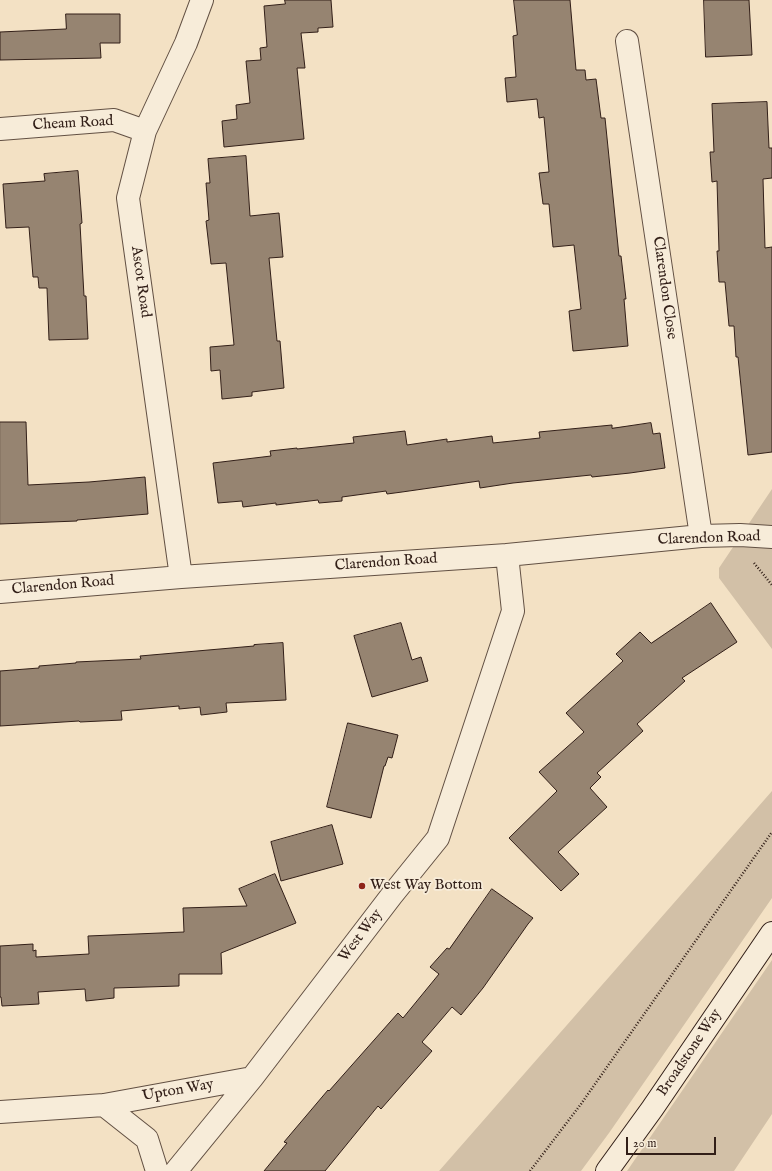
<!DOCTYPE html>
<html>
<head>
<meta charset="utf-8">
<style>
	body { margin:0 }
	#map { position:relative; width:772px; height:1171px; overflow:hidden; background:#f3e1c4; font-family:"IM FELL English",serif }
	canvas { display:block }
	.scale { position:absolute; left:626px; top:1137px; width:90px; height:18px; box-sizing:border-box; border:2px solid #321f18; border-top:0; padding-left:5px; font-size:12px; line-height:14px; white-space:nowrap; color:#321f18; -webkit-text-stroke:3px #f7ecd9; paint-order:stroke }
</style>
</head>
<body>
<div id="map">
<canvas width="772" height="1171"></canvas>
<div class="scale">20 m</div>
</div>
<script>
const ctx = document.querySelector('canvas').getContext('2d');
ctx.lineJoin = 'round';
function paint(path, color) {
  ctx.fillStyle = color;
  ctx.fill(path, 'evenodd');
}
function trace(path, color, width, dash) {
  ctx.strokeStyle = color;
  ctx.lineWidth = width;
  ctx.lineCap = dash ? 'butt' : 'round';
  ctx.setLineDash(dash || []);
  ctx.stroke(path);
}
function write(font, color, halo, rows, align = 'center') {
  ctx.font = font + ' "IM FELL English",serif';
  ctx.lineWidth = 3.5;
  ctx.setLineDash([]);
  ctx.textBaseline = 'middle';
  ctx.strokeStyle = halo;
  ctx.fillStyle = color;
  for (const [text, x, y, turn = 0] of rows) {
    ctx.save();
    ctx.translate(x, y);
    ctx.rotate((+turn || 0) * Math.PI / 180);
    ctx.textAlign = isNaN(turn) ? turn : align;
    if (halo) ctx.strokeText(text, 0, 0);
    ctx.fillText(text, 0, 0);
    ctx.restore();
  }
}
paint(new Path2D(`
	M 772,489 L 772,649 L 719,578 L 719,568 Z
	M 772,791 L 772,898 L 609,1133 L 581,1171 L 439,1171 Z
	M 772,960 L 772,1114 L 734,1171 L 627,1171 Z`), '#d2c0a7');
const building = new Path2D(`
	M 285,0 L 331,0 L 333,27 L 318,28 L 318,32 L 301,33 L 305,68 L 297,68 L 304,139 L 224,147 L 222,121 L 237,119 L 236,105 L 250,103 L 246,61 L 261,60 L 260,48 L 267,47 L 264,6 L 285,4 Z
	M 514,0 L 570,0 L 576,70 L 585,70 L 586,80 L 596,79 L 601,118 L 605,118 L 619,256 L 621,256 L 626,299 L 624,299 L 628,346 L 573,351 L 569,311 L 581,309 L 574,245 L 553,247 L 549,204 L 543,204 L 539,173 L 549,172 L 544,117 L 539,118 L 537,99 L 507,102 L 505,78 L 516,77 L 513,36 L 517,35 Z
	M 704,0 L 749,0 L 752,55 L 706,57 Z
	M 66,14 L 120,14 L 120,43 L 100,43 L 101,58 L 0,60 L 0,32 L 66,29 Z
	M 767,102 L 769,148 L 772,148 L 772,178 L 763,179 L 765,248 L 772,247 L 772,452 L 748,455 L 738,357 L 736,357 L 734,326 L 729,326 L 725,282 L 719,282 L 717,251 L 719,251 L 717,181 L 712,182 L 710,152 L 714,152 L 712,104 Z
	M 246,156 L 250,216 L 279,213 L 283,257 L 269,258 L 277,341 L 280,341 L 284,388 L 252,392 L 252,396 L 222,399 L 220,370 L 211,371 L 210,347 L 234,345 L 226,263 L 211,264 L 206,221 L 209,220 L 206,183 L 210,183 L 208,159 Z
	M 78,171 L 82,223 L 80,224 L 84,296 L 86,296 L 88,339 L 49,340 L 47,288 L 39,288 L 38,277 L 33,277 L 29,227 L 6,228 L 3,184 L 45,181 L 44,174 Z
	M 0,422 L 26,422 L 28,485 L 89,482 L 145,477 L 148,514 L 77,520 L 77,521 L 0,524 Z
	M 651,423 L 653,434 L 660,433 L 665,468 L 630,473 L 592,477 L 591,475 L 513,483 L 480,488 L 479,481 L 402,492 L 387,494 L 386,491 L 342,497 L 342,501 L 319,503 L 318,500 L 276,505 L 276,503 L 243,507 L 242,501 L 218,503 L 213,463 L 271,456 L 270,451 L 297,448 L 297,449 L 354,443 L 353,437 L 405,431 L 407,445 L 447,439 L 447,442 L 492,436 L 493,443 L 540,438 L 539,432 L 612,425 L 612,428 Z
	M 711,603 L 737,642 L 682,678 L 685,681 L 637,724 L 643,731 L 597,773 L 601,777 L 590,788 L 607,807 L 558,852 L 579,874 L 561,891 L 509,838 L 557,791 L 539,772 L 584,732 L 566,713 L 623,661 L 616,654 L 640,632 L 651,643 Z
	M 401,623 L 412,660 L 421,657 L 428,681 L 372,697 L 354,636 Z
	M 283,643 L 286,700 L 226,703 L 227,712 L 201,715 L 200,707 L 179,709 L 179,706 L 121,711 L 122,720 L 80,722 L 79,721 L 0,726 L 0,671 L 39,668 L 39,666 L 76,663 L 76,662 L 141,659 L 140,656 L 254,646 L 254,645 Z
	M 348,723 L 398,735 L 392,758 L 388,757 L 385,766 L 384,766 L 371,818 L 327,807 Z
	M 332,825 L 343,864 L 281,881 L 271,842 Z
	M 275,874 L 296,923 L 221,953 L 222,974 L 179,974 L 179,986 L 114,988 L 114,998 L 86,1001 L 85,989 L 38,992 L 39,1004 L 2,1006 L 1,997 L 0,997 L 0,946 L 33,944 L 33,951 L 36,950 L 36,957 L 89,954 L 88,936 L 184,932 L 183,908 L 247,906 L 239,889 Z
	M 492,889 L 533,918 L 528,924 L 483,988 L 461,1015 L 452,1007 L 422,1042 L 432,1051 L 381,1109 L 378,1106 L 325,1171 L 264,1171 L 287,1143 L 284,1142 L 328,1090 L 329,1091 L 398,1013 L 403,1018 L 439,974 L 430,967 L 447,948 L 449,949 Z`);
paint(building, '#968471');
trace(building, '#321f18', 1);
const street = new Path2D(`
	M 627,41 L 701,536
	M 0,129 L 114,120 L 145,131
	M 181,577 L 128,198 L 145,131 L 186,43 L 202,0
	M 0,592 L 181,577 L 507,555 L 701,536 L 740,535 L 772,537
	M 104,1105 L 147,1139 L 157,1171
	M 0,1112 L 104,1105 L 252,1078
	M 176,1171 L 252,1078 L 392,895 L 438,838 L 513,611 L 507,555`);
const secondary = new Path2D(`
	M 607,1171 L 652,1109 L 772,933`);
trace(street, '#625043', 24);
trace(secondary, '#321f18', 24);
trace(new Path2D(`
	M 754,563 L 772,585
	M 530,1171 L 581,1104 L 772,832`), '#321f18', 2.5, [1, 2]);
trace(street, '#f7ecd9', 22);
trace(secondary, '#f7ecd9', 22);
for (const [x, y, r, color] of [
	[362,886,4,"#8f2418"]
]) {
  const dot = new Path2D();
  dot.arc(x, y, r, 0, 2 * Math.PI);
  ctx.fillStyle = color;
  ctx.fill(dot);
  trace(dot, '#f7ecd9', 1.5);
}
write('15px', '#321f18', '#f7ecd9', [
	["Cheam Road",73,124,-3],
	["Ascot Road",140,282,82],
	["Clarendon Close",664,288,82],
	["Clarendon Road",709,539,-2],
	["Clarendon Road",386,563,-4],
	["Clarendon Road",63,586,-5],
	["West Way",361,936,-53],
	["Broadstone Way",690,1053,-56],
	["Upton Way",178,1091,-10]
]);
write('15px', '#321f18', '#f7ecd9', [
	["West Way Bottom",370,886]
], 'left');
</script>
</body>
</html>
